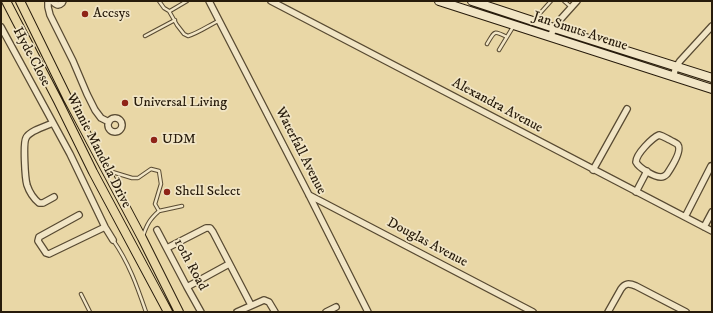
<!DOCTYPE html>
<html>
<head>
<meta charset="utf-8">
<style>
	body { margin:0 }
	#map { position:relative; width:713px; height:313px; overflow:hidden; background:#e9d7a6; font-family:"IM FELL DW Pica",serif }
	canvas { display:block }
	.frame { position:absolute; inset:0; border:2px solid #271b0b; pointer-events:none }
</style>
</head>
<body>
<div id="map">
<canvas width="713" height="313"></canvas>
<div class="frame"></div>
</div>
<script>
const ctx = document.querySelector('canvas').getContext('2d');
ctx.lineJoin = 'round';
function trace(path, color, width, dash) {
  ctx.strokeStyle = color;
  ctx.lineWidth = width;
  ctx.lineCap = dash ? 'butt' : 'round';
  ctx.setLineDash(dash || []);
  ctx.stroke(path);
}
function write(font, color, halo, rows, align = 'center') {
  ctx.font = font + ' "IM FELL DW Pica",serif';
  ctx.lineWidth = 3.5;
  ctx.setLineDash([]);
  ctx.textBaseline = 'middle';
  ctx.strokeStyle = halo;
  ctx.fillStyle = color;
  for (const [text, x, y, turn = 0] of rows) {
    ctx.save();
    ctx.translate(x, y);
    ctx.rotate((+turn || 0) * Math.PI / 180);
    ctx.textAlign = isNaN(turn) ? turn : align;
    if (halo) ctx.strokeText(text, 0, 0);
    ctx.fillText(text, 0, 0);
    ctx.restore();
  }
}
const service = new Path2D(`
	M 159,1 L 164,8 L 169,11 L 177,25 L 184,34 L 188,36 C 198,33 208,26 218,21
	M 564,1 L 571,7
	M 170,11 L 187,1
	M 534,20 L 551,1
	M 145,36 L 175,20
	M 487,44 C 495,31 493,30 507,37
	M 499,50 L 513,27
	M 109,171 L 132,178 L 138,178 L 151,169 L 159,171 L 161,184 L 155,204 L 159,211 C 150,219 147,224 143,236
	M 159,211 L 182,206
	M 113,240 C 129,263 137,286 146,312
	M 81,294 L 90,312`);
const minor = new Path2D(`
	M 48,1 L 48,7 L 50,15 L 73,61 L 87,94 L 95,110 L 101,118 L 109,122
	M 52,1 C 55,4 58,7 62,3 L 63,1
	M 209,1 L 309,195 L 368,312
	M 271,1 L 712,231
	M 1,27 L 70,154 L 105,227 L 113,240
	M 550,36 L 559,21 L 577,1
	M 673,77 L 676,67 L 680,61 L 712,26
	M108 125a7 7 0 1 1 14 0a7 7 0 1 1-14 0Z
	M 53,123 C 46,126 29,131 26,138 C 23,143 25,178 27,185 C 29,191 33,198 39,203 L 43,203 L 54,197
	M 659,135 C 663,136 666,138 670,140 C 673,142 677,143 678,145 C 682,151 671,168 667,174 C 665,176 664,177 661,177 C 654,177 639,168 636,162 C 636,154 652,138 659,135 Z
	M 593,170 L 627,109
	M 636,192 L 647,171
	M 309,195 L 533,312
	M 79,215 L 39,237 L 38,241 L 46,253 L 49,254 L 51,253 L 105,227
	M 685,217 L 711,166
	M 704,227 L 712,212
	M 157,230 L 187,287 L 201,312
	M 167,248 L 206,228 L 210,228 L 213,232 L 251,305
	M 187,287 L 229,264
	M 237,312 L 264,300 L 269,302 L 275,312
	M 326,312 L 336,307
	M 608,312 L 621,289 C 625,283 629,283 636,286 L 686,312`);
const secondary = new Path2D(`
	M 439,1 L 712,89
	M 472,1 L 554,28 L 712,78`);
const primary = new Path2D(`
	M 6,1 L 58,101 L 93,172 L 168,312
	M 20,1 L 67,97 L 142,238 L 179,312`);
trace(service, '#584a32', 4.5);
trace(minor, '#584a32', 8);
trace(secondary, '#271b0b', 10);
trace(primary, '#271b0b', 10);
trace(service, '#f1e5c5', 2.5);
trace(minor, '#f1e5c5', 5.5);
trace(secondary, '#f1e5c5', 8);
trace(primary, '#e9d7a6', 8);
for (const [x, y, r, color] of [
	[85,14,4,"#8f2418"],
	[125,103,4,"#8f2418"],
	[154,140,4,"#8f2418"],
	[167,192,4,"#8f2418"]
]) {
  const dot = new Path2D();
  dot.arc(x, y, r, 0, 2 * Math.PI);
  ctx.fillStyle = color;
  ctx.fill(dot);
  trace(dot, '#f1e5c5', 1.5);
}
write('14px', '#271b0b', '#f1e5c5', [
	["Accsys",93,14],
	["Universal Living",133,103],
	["UDM",162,140],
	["Shell Select",175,192]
], 'left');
write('14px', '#271b0b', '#f1e5c5', [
	["Jan Smuts Avenue",580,32,18],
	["Hyde Close",31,57,62],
	["Alexandra Avenue",497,106,28],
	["Winnie Mandela Drive",98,151,63],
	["Waterfall Avenue",300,151,63],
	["Douglas Avenue",427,243,28],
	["10th Road",190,265,62]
]);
</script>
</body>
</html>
